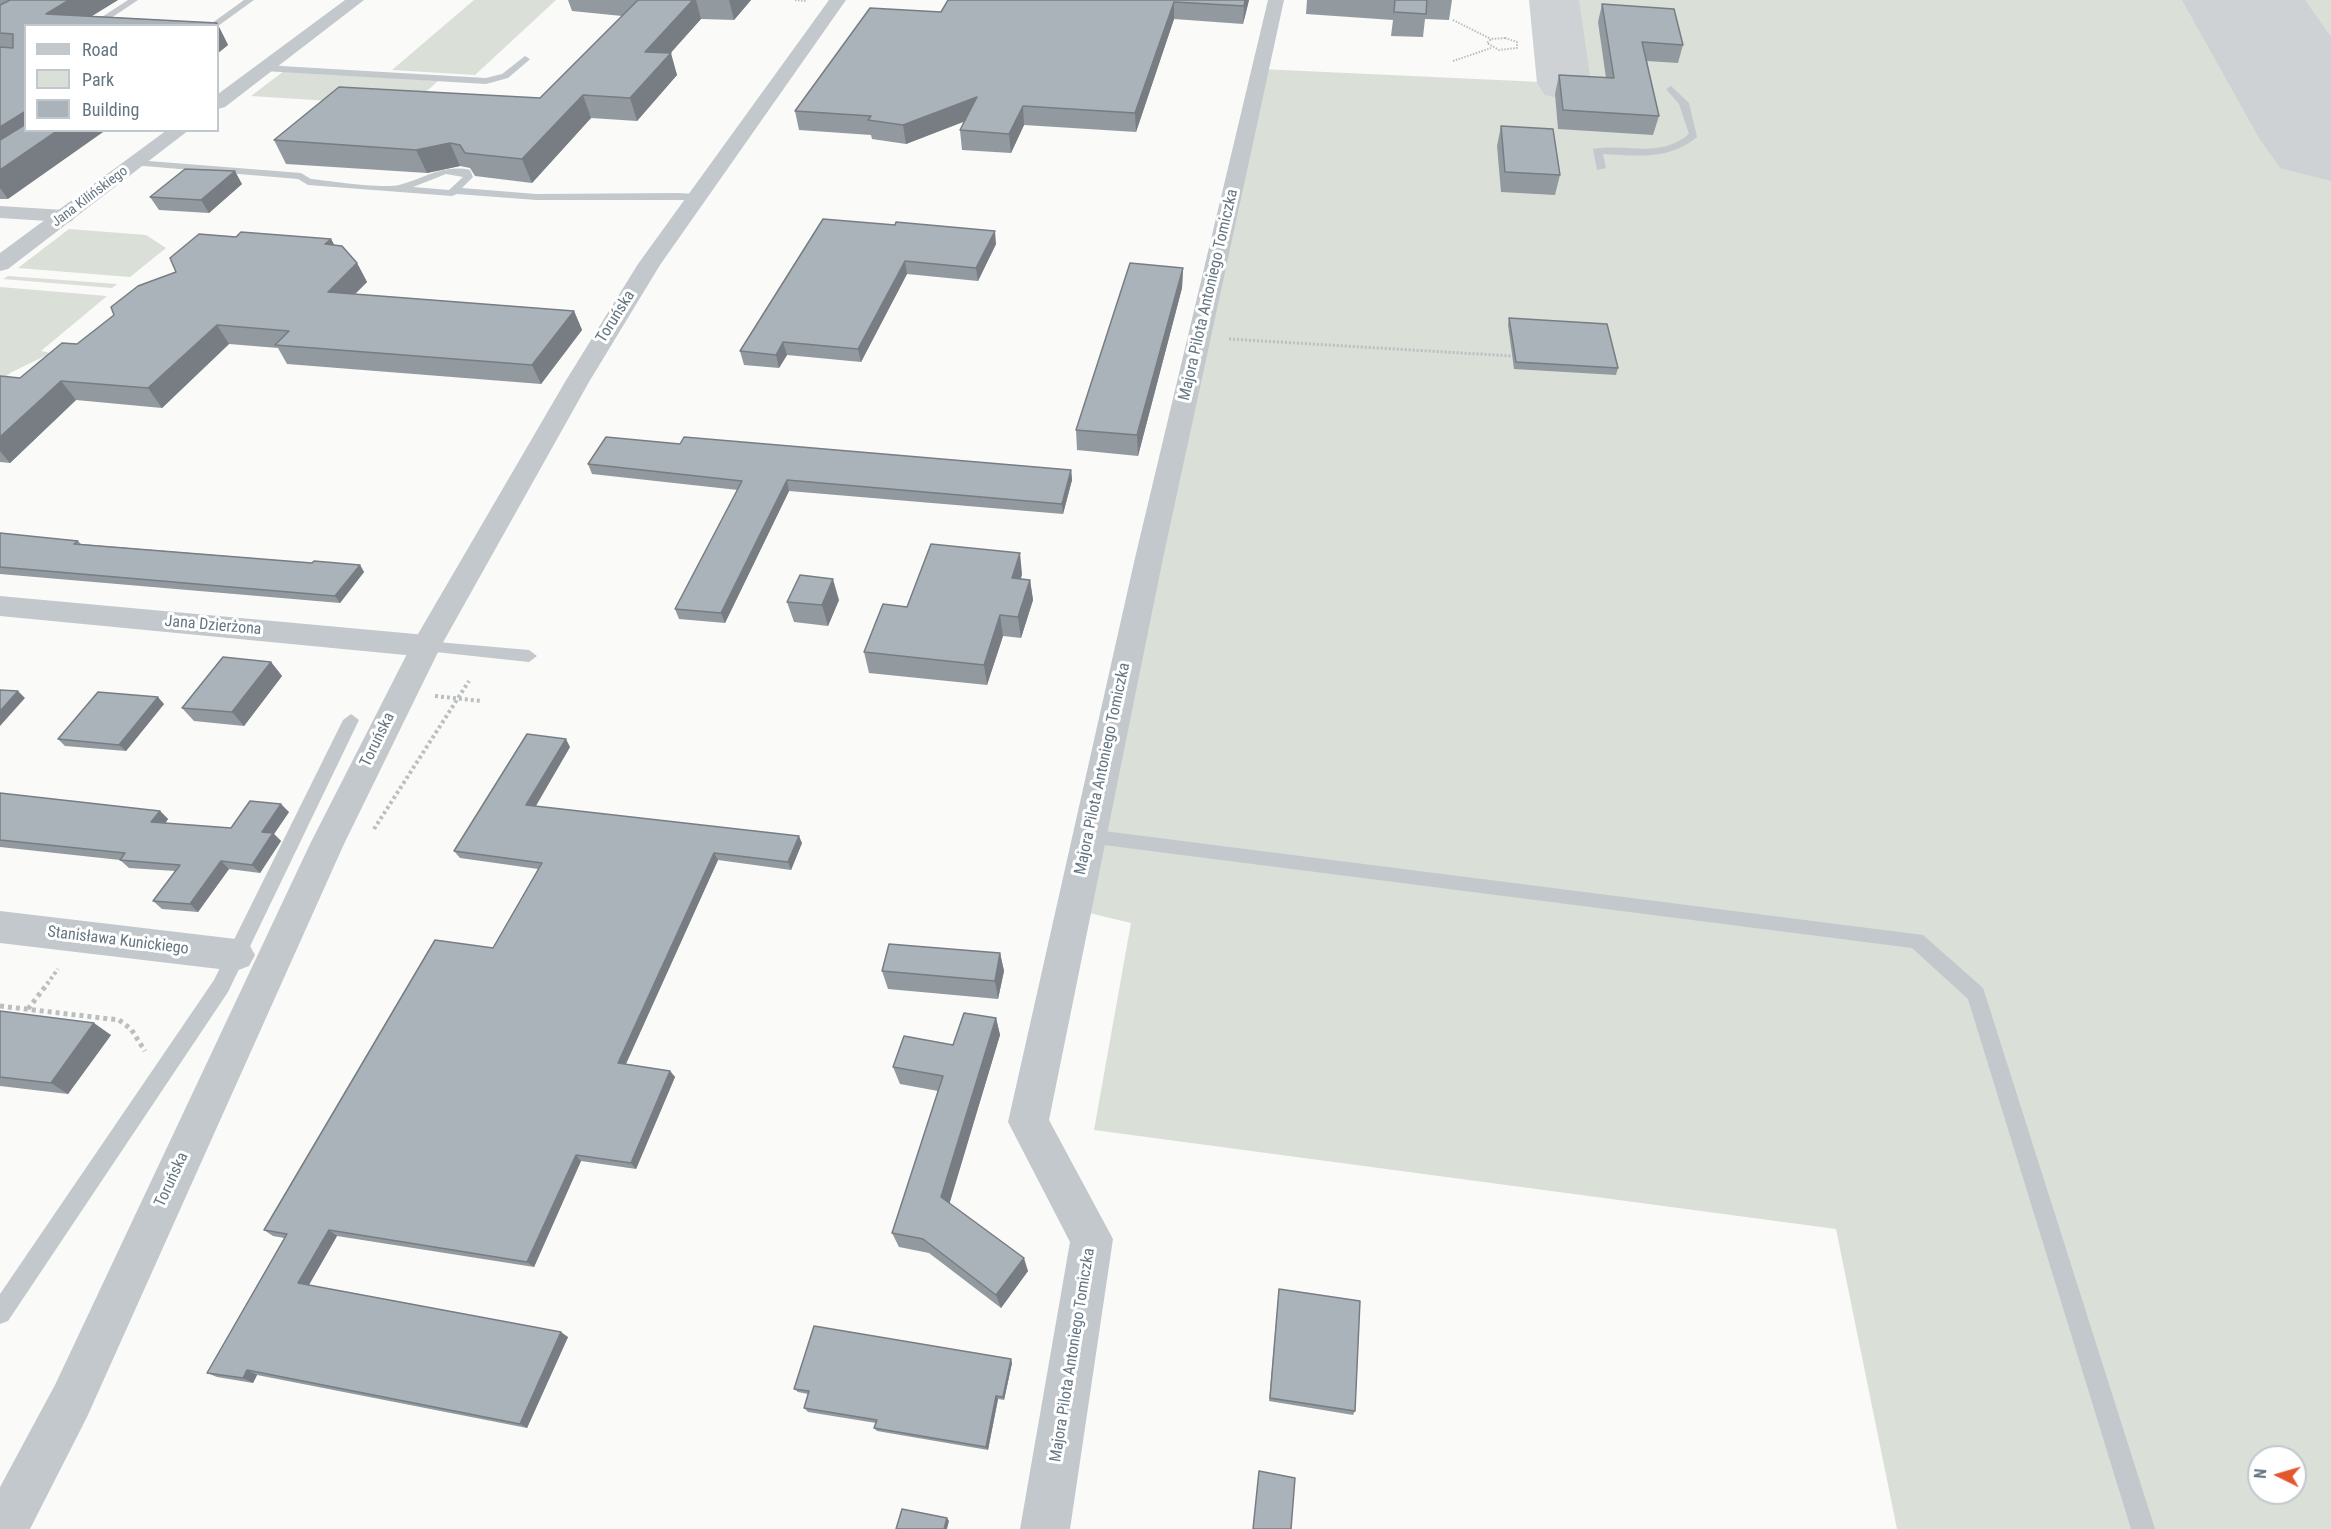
<!DOCTYPE html>
<html>
<head>
<meta charset="utf-8">
<style>
	body { margin:0 }
	#map { position:relative; width:2331px; height:1529px; overflow:hidden; background:#fafaf8; font-family:"Roboto Condensed",sans-serif }
	canvas { display:block }
	.legend { position:absolute; left:24px; top:24px; width:195px; height:108px; box-sizing:border-box; background:#fff; border:2px solid #c1c8cd; margin:0; padding:8px 10px; list-style:none; font-size:18px; color:#657683 }
	.legend li { display:flex; align-items:center; gap:12px; height:30px }
	.legend b { width:30px; border:2px solid #c1c8cd }
	.north { position:absolute; left:2247px; top:1445px; width:60px; height:60px; box-sizing:border-box; background:#fff; border:2px solid #c1c8cd; border-radius:50%; rotate:275deg; font-size:16px; font-weight:700; line-height:24px; text-align:center; color:#657683 }
	.north::after { content:''; display:block; margin:auto; width:21px; height:27px; background:#e4572e; clip-path:polygon(50% 0,100% 100%,50% 72%,0 100%) }
</style>
</head>
<body>
<div id="map">
<canvas width="2331" height="1529"></canvas>
<ul class="legend">
<li><b style="height:8px;background:#c3c8cc"></b>Road</li>
<li><b style="height:16px;background:#dadfd7"></b>Park</li>
<li><b style="height:16px;background:#aab3b9"></b>Building</li>
</ul>
<div class="north">N</div>
</div>
<script>
const ctx = document.querySelector('canvas').getContext('2d');
ctx.lineJoin = 'round';
function paint(path, color) {
  ctx.fillStyle = color;
  ctx.fill(path, 'evenodd');
}
function trace(path, color, width, dash) {
  ctx.strokeStyle = color;
  ctx.lineWidth = width;
  ctx.lineCap = dash ? 'butt' : 'round';
  ctx.setLineDash(dash || []);
  ctx.stroke(path);
}
function write(font, color, halo, rows, align = 'center') {
  ctx.font = font + ' "Roboto Condensed",sans-serif';
  ctx.lineWidth = 6;
  ctx.setLineDash([]);
  ctx.textBaseline = 'middle';
  ctx.strokeStyle = halo;
  ctx.fillStyle = color;
  for (const [text, x, y, turn = 0] of rows) {
    ctx.save();
    ctx.translate(x, y);
    ctx.rotate((+turn || 0) * Math.PI / 180);
    ctx.textAlign = isNaN(turn) ? turn : align;
    if (halo) ctx.strokeText(text, 0, 0);
    ctx.fillText(text, 0, 0);
    ctx.restore();
  }
}
paint(new Path2D(`
	M 474,0 L 556,0 L 475,75 L 392,70 Z
	M 1554,0 L 2331,0 L 2331,1529 L 1897,1529 L 1836,1229 L 1094,1130 L 1131,923 L 1073,909 L 1260,69 L 1563,83 ZM 2259,1457 L 2295,1457 L 2295,1493 L 2259,1493 Z
	M 284,71 L 438,81 L 410,106 L 251,96 Z
	M 69,229 L 146,235 L 166,248 L 130,277 L 18,268 Z
	M 8,276 L 117,284 L 112,288 L 3,279 Z
	M 0,287 L 107,296 L 41,351 L 51,353 L 12,372 L 0,381 Z`), '#dadfd7');
paint(new Path2D(`
	M 1529,0 L 1579,0 L 1591,83 L 1583,95 L 1564,99 L 1545,95 L 1537,83 Z`), '#ced2d4');
paint(new Path2D(`
	M 2182,0 L 2305,0 L 2331,37 L 2331,181 L 2280,168 L 2259,138 Z`), '#ced2d4');
trace(new Path2D(`
	M 795,0 L 806,1
	M 1453,20 L 1491,39
	M 1505,38 L 1517,42 L 1517,48 L 1499,50 L 1487,43 L 1491,39 Z
	M 1453,61 L 1491,48`), '#bbbfc2', 2, [1.5, 1.5]);
trace(new Path2D(`
	M 1229,339 L 1512,356`), '#bbbfc2', 3, [2, 2]);
trace(new Path2D(`
	M 435,696 L 481,701
	M 374,829 L 469,681
	M 47,984 L 58,969`), '#bbbfc2', 4, [3, 3]);
trace(new Path2D(`
	M 0,1006 L 119,1020 L 131,1029 L 145,1051
	M 28,1009 L 48,983`), '#bbbfc2', 5, [4, 4]);
paint(new Path2D(`
	M 128,0 L 138,0 L 99,26 L 88,26 Z
	M 244,0 L 254,0 L 218,26 L 208,26 Z
	M 525,56 L 530,59 L 528,61 L 508,78 L 486,84 L 264,71 L 259,68 L 264,65 L 486,78 L 502,74 Z
	M 1671,86 L 1689,103 L 1697,137 C 1670,160 1637,156 1603,154 L 1606,168 L 1597,170 L 1593,149 C 1627,143 1659,159 1689,134 L 1679,104 L 1666,89 Z
	M 136,160 L 301,173 L 311,179 C 330,181 382,189 399,185 C 424,179 442,164 470,170 L 473,177 L 462,188 L 536,194 L 678,193 L 696,194 L 701,197 L 696,200 L 536,200 L 457,194 L 452,196 L 308,185 L 298,179 L 132,165 L 132,161 ZM 446,174 L 463,177 L 449,190 L 413,187 Z
	M 426,641 L 529,650 L 537,656 L 529,662 L 426,651 L 418,646 Z
	M 351,714 L 359,720 L 228,992 L 8,1321 L 0,1324 L 0,1294 L 214,980 L 343,720 Z
	M 1088,829 L 1923,935 L 1983,988 L 1985,994 L 2155,1529 L 2131,1529 L 1968,999 L 1912,948 L 1088,843 L 1082,841 L 1079,836 L 1082,831 Z`), '#c3c8cc');
paint(new Path2D(`
	M 1268,0 L 1284,0 L 1163,558 L 1049,1120 L 1113,1239 L 1070,1529 L 1020,1529 L 1070,1242 L 1008,1122 L 1135,558 Z
	M 0,206 L 64,210 L 72,211 L 75,216 L 72,221 L 64,222 L 0,218 Z
	M 0,596 L 426,635 L 437,638 L 441,646 L 437,654 L 426,657 L 0,616 Z
	M 0,911 L 236,939 L 249,944 L 255,955 L 249,966 L 236,971 L 0,943 Z`), '#c3c8cc');
paint(new Path2D(`
	M 345,0 L 364,0 L 225,107 L 218,109 L 218,94 Z
	M 829,0 L 846,0 L 660,265 L 589,382 L 441,646 L 344,844 L 87,1417 L 30,1529 L 0,1529 L 0,1487 L 55,1385 L 310,844 L 411,646 L 565,382 L 638,264 Z
	M 167,130 L 189,130 L 8,269 L 0,271 L 0,253 Z`), '#c3c8cc');
paint(new Path2D(`
	M 0,0 L 118,0 L 91,16 L 217,23 L 228,45 L 218,53 L 218,26 L 26,26 L 8,199 L 0,199 Z
	M 568,0 L 751,0 L 734,20 L 701,19 L 670,53 L 677,75 L 637,121 L 591,118 L 532,183 L 475,176 L 470,168 L 460,166 L 427,173 L 286,164 L 274,140 L 540,98 L 622,16 L 572,11 Z
	M 948,0 L 1249,0 L 1243,24 L 1174,19 L 1136,132 L 1024,125 L 1011,153 L 962,150 L 960,130 L 964,121 L 906,144 L 872,139 L 871,135 L 799,130 L 795,111 L 941,12 Z
	M 1307,0 L 1452,0 L 1449,20 L 1425,19 L 1423,37 L 1391,36 L 1393,20 L 1306,14 Z
	M 1602,4 L 1683,45 L 1678,63 L 1647,61 L 1659,116 L 1653,135 L 1558,129 L 1555,94 L 1559,75 L 1606,78 L 1598,22 Z
	M 1501,126 L 1560,175 L 1555,195 L 1501,192 L 1497,146 Z
	M 242,184 L 209,213 L 159,210 L 150,197 Z
	M 823,219 L 996,244 L 978,281 L 907,274 L 861,362 L 787,355 L 779,368 L 744,365 L 740,351 Z
	M 236,237 L 331,239 L 334,245 L 357,263 L 367,282 L 355,294 L 574,311 L 582,330 L 541,384 L 287,364 L 278,348 L 229,344 L 162,408 L 76,400 L 10,463 L 0,462 L 0,376 L 20,378 L 77,344 L 176,272 Z
	M 1183,268 L 1182,288 L 1138,456 L 1077,450 L 1076,430 Z
	M 1509,318 L 1618,368 L 1616,375 L 1514,369 L 1508,325 Z
	M 680,444 L 1071,470 L 1072,480 L 1063,514 L 789,491 L 725,623 L 679,619 L 675,609 L 738,490 L 592,474 L 588,464 Z
	M 0,533 L 78,541 L 81,544 L 312,563 L 360,565 L 364,572 L 340,603 L 0,574 Z
	M 1022,574 L 1021,579 L 1030,580 L 1033,600 L 1021,638 L 1003,636 L 987,685 L 869,673 L 864,652 L 907,607 Z
	M 839,600 L 828,626 L 794,622 L 787,602 Z
	M 271,662 L 282,676 L 244,726 L 194,721 L 182,708 Z
	M 164,704 L 126,751 L 65,746 L 58,739 Z
	M 570,747 L 536,806 L 802,843 L 791,870 L 718,860 L 626,1064 L 670,1071 L 675,1077 L 636,1169 L 581,1161 L 534,1267 L 337,1236 L 309,1285 L 568,1337 L 527,1428 L 257,1375 L 253,1383 L 217,1377 L 207,1373 L 284,1238 L 273,1236 L 264,1230 L 493,948 L 538,869 L 460,858 L 454,851 Z
	M 0,793 L 160,811 L 168,819 L 165,824 L 231,828 L 289,812 L 274,834 L 281,841 L 260,873 L 229,869 L 198,912 L 162,909 L 153,901 L 175,871 L 129,868 L 120,860 L 0,847 Z
	M 1000,953 L 1004,971 L 998,999 L 888,989 L 882,971 Z
	M 0,1011 L 111,1035 L 68,1094 L 0,1086 Z
	M 996,1018 L 1000,1035 L 949,1203 L 1028,1271 L 1001,1308 L 929,1253 L 899,1247 L 892,1233 L 938,1091 L 900,1084 L 893,1067 L 953,1045 Z
	M 1279,1289 L 1355,1411 L 1353,1415 L 1269,1401 Z
	M 1012,1363 L 1004,1400 L 998,1399 L 988,1450 L 877,1431 L 874,1428 L 876,1423 L 808,1412 L 804,1408 L 808,1394 L 798,1392 L 794,1389 Z`), '#929a9f');
paint(new Path2D(`
	M 69,0 L 118,0 L 76,26 L 46,14 Z
	M 693,0 L 696,0 L 701,19 L 652,74 L 645,52 Z
	M 729,0 L 751,0 L 734,20 Z
	M 1245,0 L 1249,0 L 1243,24 L 1244,6 Z
	M 1174,2 L 1174,19 L 1136,132 L 1135,113 Z
	M 217,23 L 228,45 L 218,53 L 218,26 L 214,26 Z
	M 671,53 L 677,75 L 637,121 L 630,98 Z
	M 583,95 L 591,118 L 532,183 L 522,159 Z
	M 977,97 L 979,116 L 906,144 L 903,125 Z
	M 1023,106 L 1024,125 L 1011,153 L 1009,134 Z
	M 26,111 L 26,130 L 0,161 L 0,127 Z
	M 58,130 L 106,130 L 8,199 L 0,188 L 0,170 Z
	M 450,143 L 460,166 L 427,173 L 416,150 Z
	M 235,171 L 242,184 L 209,213 L 201,200 Z
	M 995,231 L 996,244 L 978,281 L 976,268 Z
	M 331,239 L 341,257 L 325,244 Z
	M 905,261 L 907,274 L 861,362 L 858,349 Z
	M 357,263 L 367,282 L 338,311 L 328,292 Z
	M 1183,268 L 1182,288 L 1138,456 L 1137,435 Z
	M 574,311 L 582,330 L 541,384 L 532,365 Z
	M 217,325 L 229,344 L 162,408 L 148,388 Z
	M 783,342 L 787,355 L 779,368 L 776,355 Z
	M 61,381 L 76,400 L 10,463 L 0,451 L 0,437 Z
	M 1071,470 L 1072,480 L 1063,514 L 1062,504 Z
	M 787,480 L 789,491 L 725,623 L 721,613 Z
	M 1020,553 L 1022,574 L 1014,598 L 1012,578 Z
	M 360,565 L 364,572 L 340,603 L 335,596 Z
	M 833,579 L 839,600 L 828,626 L 822,605 Z
	M 1030,580 L 1033,600 L 1021,638 L 1018,617 Z
	M 1000,615 L 1003,636 L 987,685 L 984,665 Z
	M 271,662 L 282,676 L 244,726 L 232,712 Z
	M 18,691 L 25,698 L 0,726 L 0,711 Z
	M 158,697 L 164,704 L 126,751 L 119,745 Z
	M 566,739 L 570,747 L 532,812 L 526,805 Z
	M 281,804 L 289,812 L 274,834 L 281,841 L 260,873 L 252,865 L 262,832 Z
	M 160,811 L 168,819 L 159,831 L 151,822 Z
	M 799,836 L 802,843 L 791,870 L 788,862 Z
	M 714,853 L 718,860 L 623,1070 L 618,1063 Z
	M 221,861 L 229,869 L 198,912 L 190,904 Z
	M 1000,953 L 1004,971 L 998,999 L 995,981 Z
	M 996,1018 L 1000,1035 L 947,1212 L 941,1197 Z
	M 94,1023 L 111,1035 L 68,1094 L 51,1083 Z
	M 670,1071 L 675,1077 L 636,1169 L 631,1163 Z
	M 576,1155 L 581,1161 L 534,1267 L 527,1262 Z
	M 329,1230 L 337,1236 L 307,1288 L 298,1283 Z
	M 1024,1258 L 1028,1271 L 1001,1308 L 996,1295 Z
	M 561,1332 L 568,1337 L 527,1428 L 520,1424 Z
	M 1011,1359 L 1012,1363 L 1004,1400 L 1003,1397 Z
	M 247,1370 L 257,1375 L 253,1383 L 243,1378 Z
	M 996,1396 L 998,1399 L 988,1450 L 986,1447 Z
	M 947,1518 L 949,1521 L 947,1529 L 944,1529 Z`), '#777d82');
const building = new Path2D(`
	M 10,0 L 69,0 L 46,14 L 217,23 L 214,26 L 26,26 L 26,111 L 0,127 L 0,47 L 13,48 L 13,34 L 0,33 L 0,5 Z
	M 638,0 L 693,0 L 645,52 L 671,53 L 630,98 L 583,95 L 522,159 L 465,153 L 460,145 L 450,143 L 416,150 L 274,140 L 339,87 L 540,98 Z
	M 948,0 L 1245,0 L 1244,6 L 1174,2 L 1135,113 L 1023,106 L 1009,134 L 960,130 L 977,97 L 903,125 L 868,120 L 871,116 L 795,111 L 870,8 L 941,12 Z
	M 1395,0 L 1427,0 L 1426,14 L 1394,12 Z
	M 1602,4 L 1674,9 L 1683,45 L 1642,42 L 1659,116 L 1563,110 L 1559,75 L 1614,78 Z
	M 26,124 L 26,130 L 58,130 L 0,170 L 0,140 Z
	M 1501,126 L 1553,129 L 1560,175 L 1505,172 Z
	M 185,169 L 235,171 L 201,200 L 150,197 Z
	M 823,219 L 895,225 L 896,222 L 995,231 L 976,268 L 905,261 L 858,349 L 783,342 L 776,355 L 740,351 Z
	M 241,232 L 331,239 L 325,244 L 342,246 L 357,263 L 328,292 L 574,311 L 532,365 L 275,345 L 289,331 L 217,325 L 148,388 L 61,381 L 0,437 L 0,376 L 20,378 L 62,343 L 77,344 L 114,315 L 111,307 L 138,286 L 176,272 L 170,258 L 199,234 L 236,237 Z
	M 1130,263 L 1183,268 L 1137,435 L 1076,430 Z
	M 1509,318 L 1607,324 L 1618,368 L 1516,362 Z
	M 606,437 L 680,444 L 684,437 L 1071,470 L 1062,504 L 787,480 L 721,613 L 675,609 L 742,481 L 588,464 Z
	M 0,533 L 78,541 L 74,544 L 312,563 L 314,561 L 360,565 L 335,596 L 0,567 Z
	M 931,544 L 1020,553 L 1012,578 L 1030,580 L 1018,617 L 1000,615 L 984,665 L 864,652 L 883,604 L 907,607 Z
	M 800,575 L 833,579 L 822,605 L 787,602 Z
	M 223,657 L 271,662 L 232,712 L 182,708 Z
	M 0,690 L 18,691 L 0,711 Z
	M 98,692 L 158,697 L 119,745 L 58,739 Z
	M 527,734 L 566,739 L 526,805 L 799,836 L 788,862 L 714,853 L 618,1063 L 670,1071 L 631,1163 L 576,1155 L 527,1262 L 329,1230 L 298,1283 L 561,1332 L 520,1424 L 247,1370 L 243,1378 L 207,1373 L 287,1234 L 264,1230 L 435,940 L 493,948 L 542,863 L 454,851 Z
	M 0,793 L 160,811 L 151,822 L 231,828 L 250,801 L 281,804 L 262,832 L 273,833 L 252,865 L 221,861 L 190,904 L 153,901 L 180,865 L 120,860 L 125,853 L 0,840 Z
	M 889,944 L 1000,953 L 995,981 L 882,971 Z
	M 0,1011 L 94,1023 L 51,1083 L 0,1077 Z
	M 964,1013 L 996,1018 L 941,1197 L 1024,1258 L 996,1295 L 923,1239 L 892,1233 L 943,1076 L 893,1067 L 904,1036 L 953,1045 Z
	M 1279,1289 L 1360,1301 L 1355,1411 L 1270,1398 Z
	M 814,1326 L 1011,1359 L 1003,1397 L 996,1396 L 986,1447 L 874,1428 L 877,1420 L 804,1408 L 809,1391 L 794,1389 Z
	M 1259,1471 L 1295,1478 L 1291,1529 L 1253,1529 Z
	M 902,1509 L 947,1518 L 944,1529 L 896,1529 Z`);
paint(building, '#aab3b9');
trace(building, '#777d82', 1.5);
write('14px', '#657683', '#fff', [
	["Jana Kilińskiego",90,197,-37]
]);
write('16px', '#657683', '#fff', [
	["Majora Pilota Antoniego Tomiczka",1209,295,-77],
	["Toruńska",616,317,-58],
	["Jana Dzierżona",213,626,5],
	["Toruńska",378,740,-64],
	["Majora Pilota Antoniego Tomiczka",1103,769,-78],
	["Stanisława Kunickiego",118,941,7],
	["Toruńska",172,1180,-65],
	["Majora Pilota Antoniego Tomiczka",1073,1355,-81]
]);
</script>
</body>
</html>
